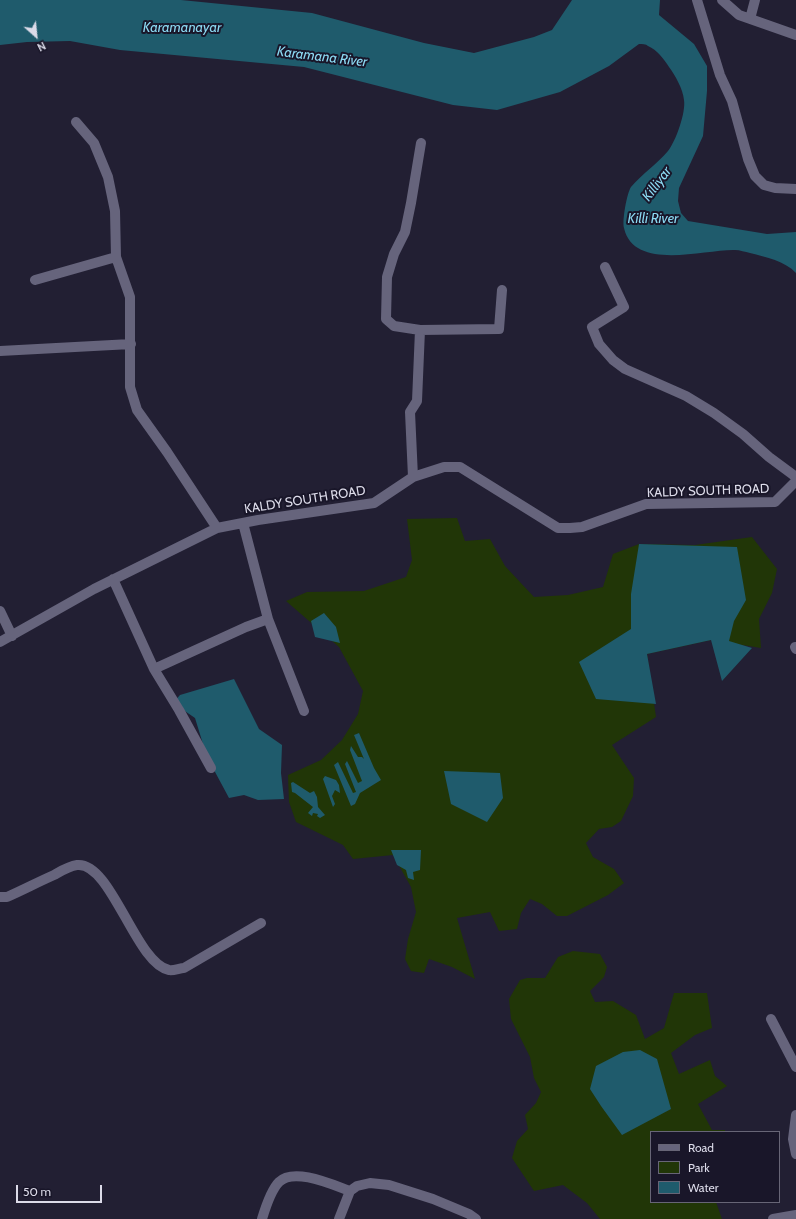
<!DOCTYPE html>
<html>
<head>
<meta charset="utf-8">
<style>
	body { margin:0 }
	#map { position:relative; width:796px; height:1219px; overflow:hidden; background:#221f33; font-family:Cabin,sans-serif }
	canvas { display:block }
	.legend { position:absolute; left:650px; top:1131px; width:130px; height:72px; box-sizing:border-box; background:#191629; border:1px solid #676576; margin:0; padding:5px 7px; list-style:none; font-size:12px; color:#dcdbe9 }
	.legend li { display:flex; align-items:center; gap:8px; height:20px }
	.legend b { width:20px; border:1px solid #676576 }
	.north { position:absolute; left:16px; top:16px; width:40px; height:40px; -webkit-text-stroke:3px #191629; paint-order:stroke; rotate:153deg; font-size:11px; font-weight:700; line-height:16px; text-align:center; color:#dcdbe9 }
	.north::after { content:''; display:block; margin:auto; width:14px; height:18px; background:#dcdbe9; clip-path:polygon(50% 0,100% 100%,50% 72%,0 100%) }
	.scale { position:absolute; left:16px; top:1185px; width:86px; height:18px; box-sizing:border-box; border:2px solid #dcdbe9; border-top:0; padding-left:5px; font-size:12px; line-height:14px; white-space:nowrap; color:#dcdbe9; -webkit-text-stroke:3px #191629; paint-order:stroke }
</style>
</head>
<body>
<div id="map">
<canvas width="796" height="1219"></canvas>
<ul class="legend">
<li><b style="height:5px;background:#66647c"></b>Road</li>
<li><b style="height:11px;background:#213607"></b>Park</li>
<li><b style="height:11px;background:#1f5b6c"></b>Water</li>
</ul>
<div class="north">N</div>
<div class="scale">50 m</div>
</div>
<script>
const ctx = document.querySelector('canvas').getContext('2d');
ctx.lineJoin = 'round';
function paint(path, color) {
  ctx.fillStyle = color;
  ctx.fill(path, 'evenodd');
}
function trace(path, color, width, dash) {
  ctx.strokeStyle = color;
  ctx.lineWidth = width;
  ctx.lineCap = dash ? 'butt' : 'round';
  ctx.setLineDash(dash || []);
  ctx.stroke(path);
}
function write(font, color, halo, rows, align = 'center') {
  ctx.font = font + ' Cabin,sans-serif';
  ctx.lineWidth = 4;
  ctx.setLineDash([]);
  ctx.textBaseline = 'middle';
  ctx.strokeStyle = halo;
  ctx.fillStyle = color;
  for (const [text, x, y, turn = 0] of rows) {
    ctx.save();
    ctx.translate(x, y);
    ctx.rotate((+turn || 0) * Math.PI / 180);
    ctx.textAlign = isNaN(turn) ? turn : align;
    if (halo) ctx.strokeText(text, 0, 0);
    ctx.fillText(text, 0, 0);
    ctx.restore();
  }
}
paint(new Path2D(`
	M 457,518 L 465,541 L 490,539 L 505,566 L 534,597 L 568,595 L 603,587 L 613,554 L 639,544 L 695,545 L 752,537 L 777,569 L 772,593 L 759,619 L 761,648 L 711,640 L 647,654 L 656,717 L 612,745 L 634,778 L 633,796 L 621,821 L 612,827 L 599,829 L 586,843 L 593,857 L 614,869 L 624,883 L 608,895 L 567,916 L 557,916 L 542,904 L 530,899 L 521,913 L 517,929 L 499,931 L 490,912 L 457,918 L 475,979 L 452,967 L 429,959 L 424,973 L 411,971 L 405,959 L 408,939 L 416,912 L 411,887 L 393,855 L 353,859 L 343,845 L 296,822 L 289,802 L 288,775 L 321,760 L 342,740 L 358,714 L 363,691 L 339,647 L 286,601 L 307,592 L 364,591 L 406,577 L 412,560 L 407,519 Z
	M 573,951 L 600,954 L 607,967 L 604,977 L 590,991 L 595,1002 L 613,1001 L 636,1015 L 645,1039 L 664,1028 L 674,993 L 707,993 L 712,1028 L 695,1035 L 671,1053 L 679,1074 L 710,1060 L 715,1076 L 727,1086 L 698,1104 L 712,1130 L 725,1130 L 725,1132 L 651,1132 L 651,1202 L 716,1202 L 722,1219 L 600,1219 L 587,1203 L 563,1185 L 534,1191 L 512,1158 L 517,1141 L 528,1129 L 525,1115 L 536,1103 L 541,1092 L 534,1078 L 530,1057 L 511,1019 L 509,999 L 520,980 L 527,978 L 545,978 L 558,957 Z`), '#213607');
paint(new Path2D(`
	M 0,0 L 181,0 L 312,13 L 424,43 L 474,53 L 534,37 L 552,30 L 572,0 L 660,0 L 659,15 L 694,44 L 707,66 L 707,91 L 703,136 L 679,188 L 678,201 L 681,213 L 688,221 L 767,234 L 796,232 L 796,273 C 785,261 766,257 750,253 C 745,252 740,250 735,250 C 705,249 634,272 624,228 C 622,220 627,193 631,187 C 642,174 657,164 668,151 C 676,141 686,112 684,100 C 683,89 675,75 669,67 C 664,59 657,50 648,46 C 646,44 642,44 639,44 L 609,66 L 560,92 L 497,110 L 453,105 L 304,67 L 120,50 L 70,41 L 27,42 L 0,45 Z
	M 639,544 L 737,547 L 746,600 L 734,621 L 729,641 L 752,648 L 722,681 L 711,640 L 647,654 L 656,704 L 596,699 L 579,662 L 631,629 L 631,594 Z
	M 324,613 L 336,627 L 340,643 L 315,637 L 311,621 Z
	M 234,679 L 259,729 L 282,745 L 281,773 L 284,799 L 258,800 L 244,795 L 229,798 L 207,757 L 195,718 L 173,703 L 180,695 Z
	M 359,733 L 374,768 L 381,780 L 360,793 L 355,804 L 351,806 L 334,765 L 338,762 L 353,793 L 356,792 L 345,764 L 347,761 L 358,783 L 362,781 L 350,750 L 351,746 L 358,757 L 362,757 L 364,759 L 354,735 Z
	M 444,771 L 500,773 L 503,798 L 487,822 L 451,804 Z
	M 325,776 L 336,780 L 339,785 L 340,793 L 335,790 L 332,796 L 335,804 L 333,807 L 323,779 Z
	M 293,782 L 310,793 L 314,791 L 317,797 L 318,807 L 325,815 L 320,818 L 317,816 L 318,814 L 313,813 L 312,816 L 308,813 L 313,807 L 295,793 L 292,792 L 291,783 Z
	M 391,850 L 421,850 L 420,870 L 413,872 L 414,880 L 408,878 L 406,870 L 397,865 Z
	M 640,1050 L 657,1059 L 671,1109 L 622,1135 L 601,1106 L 590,1089 L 596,1066 L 623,1052 Z`), '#1f5b6c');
trace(new Path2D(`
	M 697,0 L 720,75 L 732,101 L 748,159 L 755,176 L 764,185 L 775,188 L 796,189
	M 722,0 L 739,15 L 796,35
	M 750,19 L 755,0
	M 76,122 L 94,143 L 108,177 L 115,211 L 116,257 L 130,297 L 130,387 L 137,410 L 167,452 L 217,528
	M 605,267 L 624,307 L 592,327 L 599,344 L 613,360 L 625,369 L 686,396 L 714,413 L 743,434 L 769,457 L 796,477
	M 35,280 L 116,257
	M 420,330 L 394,326 L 386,319 L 387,277 L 394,254 L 405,232 L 411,203 L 421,143
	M 0,351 L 131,344
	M 413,477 L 410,412 L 417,401 L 420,330 L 499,329 L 502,290
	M 243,523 L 268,619 L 304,711
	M 113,579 L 154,669 L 179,710 L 211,768
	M 0,611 L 12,636
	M 0,642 L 94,589 L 217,528 L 258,520 L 374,503 L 413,477 L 444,467 L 460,467 L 558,528 L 570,528 L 582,527 L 646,504 L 775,502 L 796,481
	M 795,647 L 796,649
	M 154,669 L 246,627 L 268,619
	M 0,897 L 7,897 C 23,890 38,882 54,875 C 61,871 69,866 77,865 C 111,861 136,964 169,970 C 173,971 180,968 184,968 L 261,923
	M 771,1019 L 796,1067
	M 796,1115 L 793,1139 L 796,1154
	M 262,1219 C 265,1209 271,1190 279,1182 C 294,1167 333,1185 350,1191
	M 339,1219 L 350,1191 L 357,1186 L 370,1183 L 389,1185 L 433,1199 L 469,1214 L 476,1219
	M 773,1219 L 796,1215`), '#66647c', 10);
write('13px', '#dcdbe9', '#191629', [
	["KALDY SOUTH ROAD",708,491,-2],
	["KALDY SOUTH ROAD",305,500,-9]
]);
write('italic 14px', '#8cdaf3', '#191629', [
	["Karamanayar",182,28],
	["Karamana River",322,57,7],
	["Killiyar",657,184,-53],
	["Killi River",653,219]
]);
</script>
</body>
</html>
